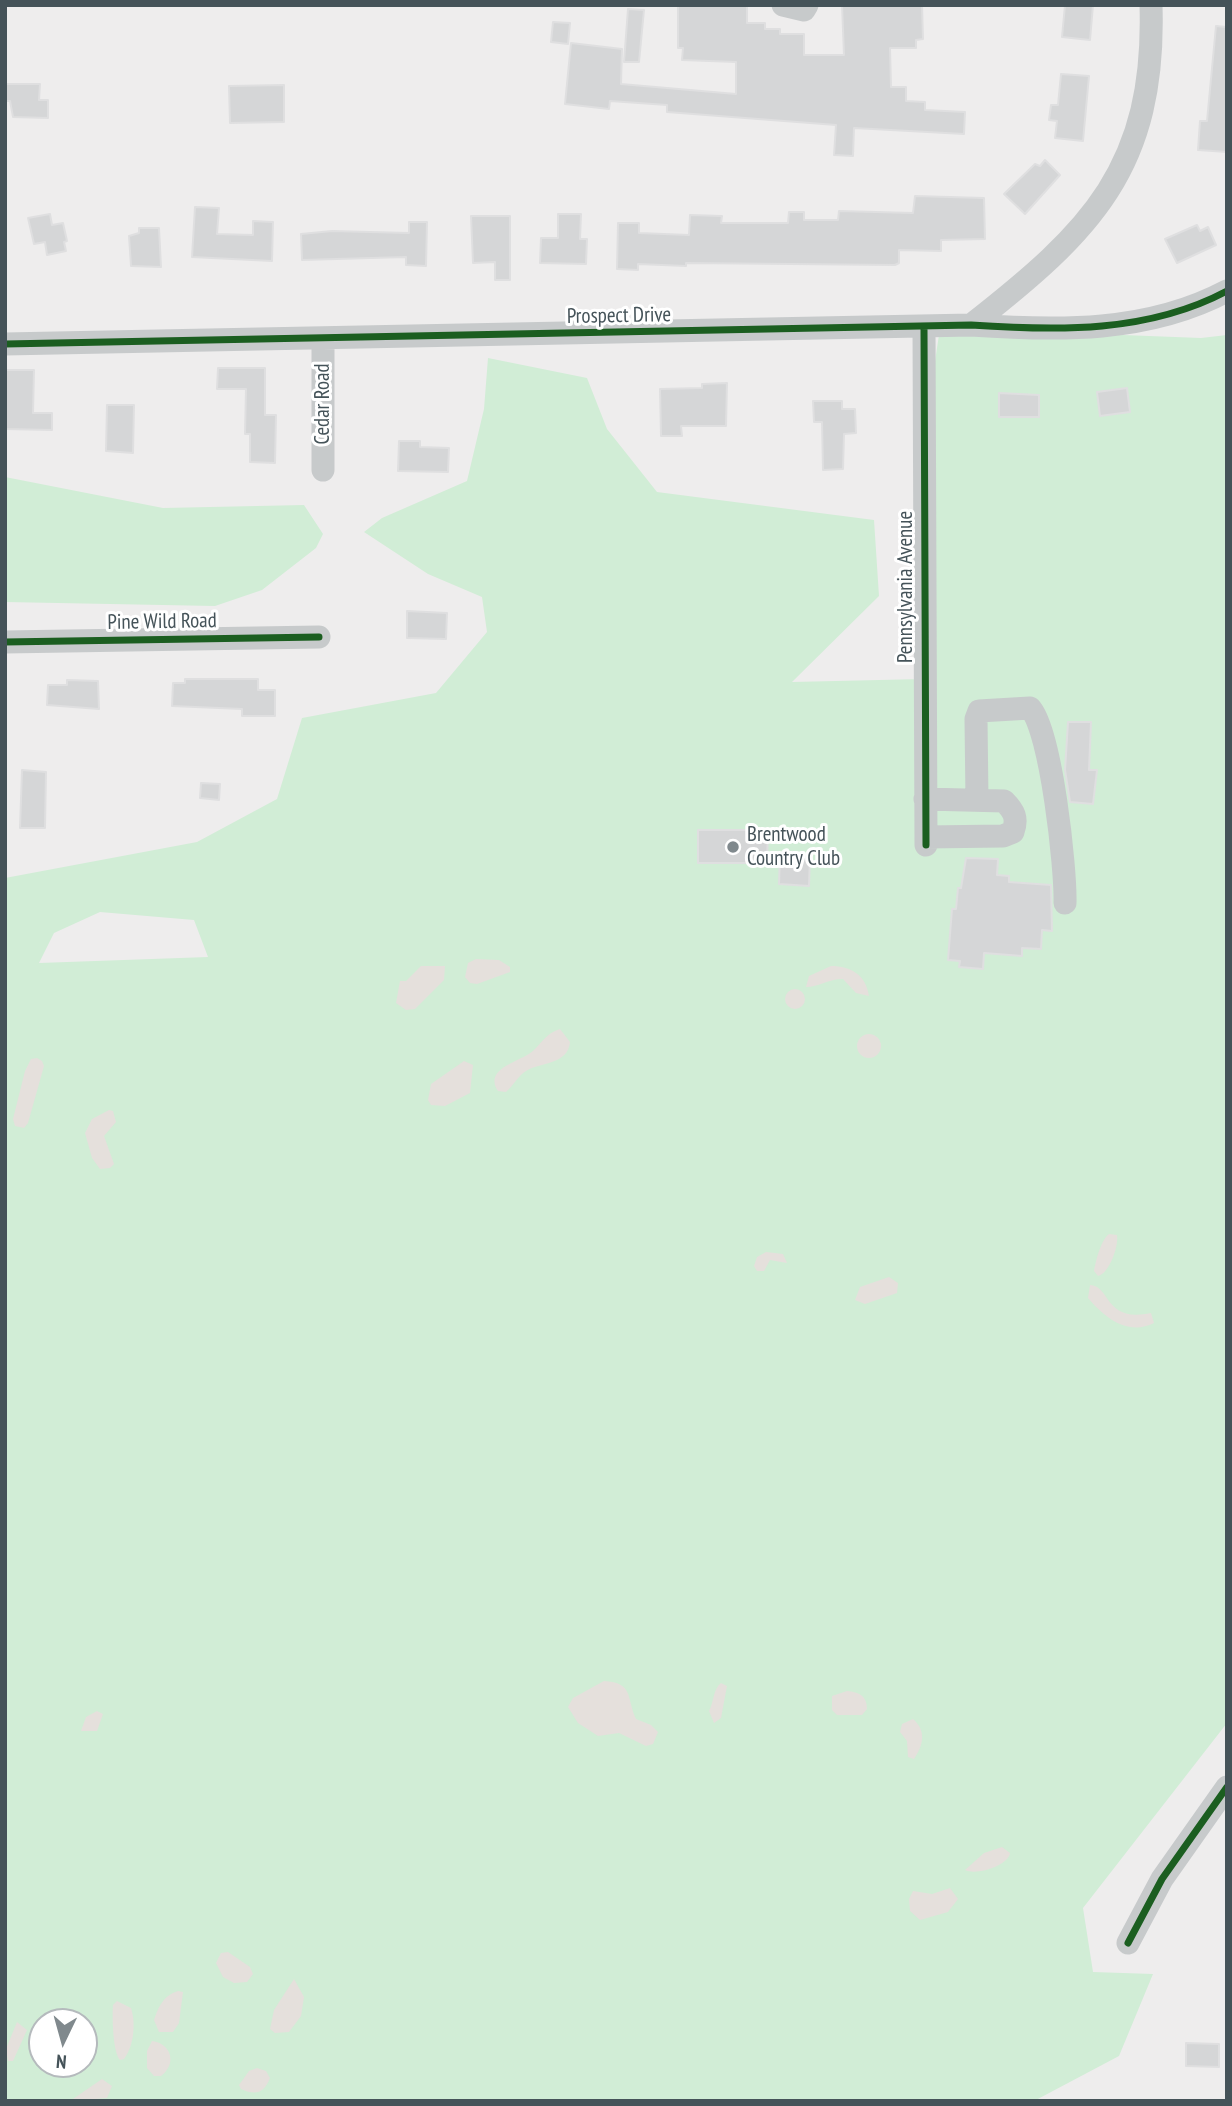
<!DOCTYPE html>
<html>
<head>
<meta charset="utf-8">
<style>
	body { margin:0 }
	#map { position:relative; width:1232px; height:2106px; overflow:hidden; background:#eeeded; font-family:"PT Sans Narrow",sans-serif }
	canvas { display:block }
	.frame { position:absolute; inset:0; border:7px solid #455359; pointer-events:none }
	.north { position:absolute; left:28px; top:2008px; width:70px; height:70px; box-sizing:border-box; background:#fff; border:2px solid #b5babd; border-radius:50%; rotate:185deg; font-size:19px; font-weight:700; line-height:28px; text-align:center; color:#455359 }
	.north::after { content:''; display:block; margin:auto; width:24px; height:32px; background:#80898d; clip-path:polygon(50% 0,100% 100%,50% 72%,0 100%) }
</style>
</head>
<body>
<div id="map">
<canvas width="1232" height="2106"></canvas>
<div class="frame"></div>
<div class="north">N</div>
</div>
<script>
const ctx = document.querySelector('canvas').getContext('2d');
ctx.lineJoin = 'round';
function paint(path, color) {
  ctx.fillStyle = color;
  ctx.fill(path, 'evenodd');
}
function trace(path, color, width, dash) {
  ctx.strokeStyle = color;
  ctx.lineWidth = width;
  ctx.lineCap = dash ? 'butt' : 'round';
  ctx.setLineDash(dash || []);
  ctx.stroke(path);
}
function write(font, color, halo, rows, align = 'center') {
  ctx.font = font + ' "PT Sans Narrow",sans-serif';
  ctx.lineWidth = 6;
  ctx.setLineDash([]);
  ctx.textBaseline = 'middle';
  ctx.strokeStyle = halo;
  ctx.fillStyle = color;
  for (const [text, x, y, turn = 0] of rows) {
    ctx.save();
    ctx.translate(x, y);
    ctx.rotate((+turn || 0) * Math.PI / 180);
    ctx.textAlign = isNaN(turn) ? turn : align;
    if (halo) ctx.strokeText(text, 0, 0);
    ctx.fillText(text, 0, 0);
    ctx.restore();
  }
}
paint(new Path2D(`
	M 940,328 L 1201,338 L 1227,335 L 1227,1723 L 1083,1908 L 1093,1972 L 1153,1974 L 1119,2056 L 1034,2101 L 5,2101 L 5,878 L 197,842 L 277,799 L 302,718 L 436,693 L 487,632 L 482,597 L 428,574 L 364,532 L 382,518 L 467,481 L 484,409 L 488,358 L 587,378 L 607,429 L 657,492 L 874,520 L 879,596 L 792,682 L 923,679 L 924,435 ZM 100,912 L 194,920 L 208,957 L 39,963 L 54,933 ZM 42,2022 L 84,2022 L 84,2064 L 42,2064 Z
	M 5,477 L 163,508 L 304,505 L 323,534 L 316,548 L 262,590 L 215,606 L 5,602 Z`), '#d1edd6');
paint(new Path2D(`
	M 476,959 L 499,960 L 510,967 L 510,972 L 477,984 L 470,983 L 465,977 L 468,963 Z
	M 421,966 L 445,966 L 444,980 L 415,1009 L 406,1010 L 396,1003 L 400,981 L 406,981 Z
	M 831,966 C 851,966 866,975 869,996 L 856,993 L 843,979 C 828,979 819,987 806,987 L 809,976 Z
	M785 999a10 10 0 1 1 20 0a10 10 0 1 1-20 0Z
	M 560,1029 L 570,1042 C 568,1065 540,1062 526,1071 C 518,1076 513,1086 506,1092 L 498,1091 C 483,1067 522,1062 534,1050 C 543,1041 547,1033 560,1029 Z
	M857 1046a12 12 0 1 1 24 0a12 12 0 1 1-24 0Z
	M 37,1058 L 42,1061 L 44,1066 L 28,1123 L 24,1128 L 15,1126 L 13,1119 L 25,1071 L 31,1059 Z
	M 464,1061 L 473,1065 L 470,1093 L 445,1106 L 431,1105 L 428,1100 L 431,1084 Z
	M 109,1110 L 113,1111 L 116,1122 L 104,1136 L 114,1164 L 110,1168 L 100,1169 L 92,1158 L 85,1133 L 92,1119 Z
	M 1109,1234 L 1117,1235 C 1119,1246 1109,1274 1098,1276 L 1094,1271 C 1096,1260 1101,1240 1109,1234 Z
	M 766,1252 L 783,1254 L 787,1263 L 770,1260 L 764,1271 L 757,1271 L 754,1266 L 757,1257 Z
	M 889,1277 L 898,1283 L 897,1293 L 865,1304 L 855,1300 L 860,1287 Z
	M 1090,1285 C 1111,1286 1104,1323 1151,1313 L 1154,1323 C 1128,1336 1105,1318 1088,1298 Z
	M 604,1681 C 634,1683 626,1697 636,1719 L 651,1725 L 658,1732 L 653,1744 L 646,1746 L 619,1733 L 598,1736 L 578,1723 L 568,1707 L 573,1698 Z
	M 721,1683 L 727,1686 L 721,1718 L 714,1723 L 709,1711 C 714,1702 713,1689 721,1683 Z
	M 847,1691 C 859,1692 867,1696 867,1709 L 862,1715 L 837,1715 L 832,1710 L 832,1696 Z
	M 97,1711 L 103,1714 L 97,1731 L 81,1731 L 86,1717 Z
	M 913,1719 C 927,1731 923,1746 914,1759 L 908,1757 L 907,1741 L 900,1732 L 902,1724 Z
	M 1002,1847 L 1010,1853 C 1009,1865 977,1876 965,1870 L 984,1853 Z
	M 950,1888 L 958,1899 L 948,1912 L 920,1920 L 910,1911 L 909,1899 L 913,1891 L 932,1894 Z
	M 228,1952 L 250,1967 L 253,1974 L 247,1982 L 234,1983 L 223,1977 L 216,1963 L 221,1953 Z
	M 294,1979 L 304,1997 L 301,2016 L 289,2032 L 275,2033 L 270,2029 L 274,2010 Z
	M 178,1991 L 183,1992 L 179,2023 L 173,2032 L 159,2032 L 154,2020 C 159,2006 163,1996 178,1991 Z
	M 117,2001 L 131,2008 C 136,2023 134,2046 124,2059 L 120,2060 C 113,2053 112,2017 113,2005 Z
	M 17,2022 L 27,2030 L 13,2061 L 8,2061 L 6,2049 Z
	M 152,2041 C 172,2044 177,2064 161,2076 L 154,2076 L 147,2068 L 147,2051 Z
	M 257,2068 L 266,2071 L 270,2078 C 264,2093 256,2096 241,2089 L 239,2085 L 249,2071 Z
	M 102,2079 L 112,2086 L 107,2098 L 70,2101 Z`), '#e5e0dc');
const building = new Path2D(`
	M 678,5 L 747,5 L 747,23 L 765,23 L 765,29 L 780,29 L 780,34 L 804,34 L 804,55 L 844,55 L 842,5 L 922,5 L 923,39 L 916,40 L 916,48 L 890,48 L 891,87 L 906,87 L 906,101 L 925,102 L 925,110 L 965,112 L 964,134 L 854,128 L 853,156 L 834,155 L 836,125 L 667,112 L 667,105 L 610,101 L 609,109 L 565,104 L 571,43 L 622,49 L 621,84 L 736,94 L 736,62 L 682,60 L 683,48 L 678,48 Z
	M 1065,5 L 1093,5 L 1090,40 L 1062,37 Z
	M 628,9 L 644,10 L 639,62 L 624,62 Z
	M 553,22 L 570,23 L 568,44 L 551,42 Z
	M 1216,26 L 1227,27 L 1227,152 L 1198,150 L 1200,121 L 1207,121 Z
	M 1061,74 L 1089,76 L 1083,141 L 1055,138 L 1057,121 L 1049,120 L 1051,105 L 1058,105 Z
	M 5,84 L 40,84 L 39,100 L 48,100 L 48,118 L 13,117 L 10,101 L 5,101 Z
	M 284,85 L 284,122 L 230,123 L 229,86 Z
	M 1045,160 L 1060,175 L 1025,214 L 1004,194 L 1035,164 L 1040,166 Z
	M 915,196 L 984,198 L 985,239 L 941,240 L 941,251 L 899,250 L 899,263 L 895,265 L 686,263 L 686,266 L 638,264 L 638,270 L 617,269 L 618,223 L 639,223 L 639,233 L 689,235 L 690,215 L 722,216 L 721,223 L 788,223 L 789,212 L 804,212 L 804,220 L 838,220 L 839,211 L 913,213 Z
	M 195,207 L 219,208 L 217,234 L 253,235 L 253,221 L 273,222 L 272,261 L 192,257 Z
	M 50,214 L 52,225 L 63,223 L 67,241 L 64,242 L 66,251 L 47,255 L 45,242 L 34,244 L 28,218 Z
	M 558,214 L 581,214 L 580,239 L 587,239 L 586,264 L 540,263 L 541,238 L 558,238 Z
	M 471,216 L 510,216 L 510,280 L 495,280 L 495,262 L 473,263 Z
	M 409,222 L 427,222 L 426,266 L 406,265 L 406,257 L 302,260 L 301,234 L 332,231 L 409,233 Z
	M 1197,225 L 1200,231 L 1208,227 L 1216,245 L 1177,263 L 1165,239 Z
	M 139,228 L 159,228 L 161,267 L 131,266 L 129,236 L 139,233 Z
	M 218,368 L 265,368 L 265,415 L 276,415 L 275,463 L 250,462 L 250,434 L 245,434 L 246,389 L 217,389 Z
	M 5,370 L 34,370 L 33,413 L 52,413 L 52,430 L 5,429 Z
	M 727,383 L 726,426 L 681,426 L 682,436 L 661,436 L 660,389 L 702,388 L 702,384 Z
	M 1127,388 L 1130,412 L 1100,416 L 1097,392 Z
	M 999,393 L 1039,395 L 1039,417 L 999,417 Z
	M 813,401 L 842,401 L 842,409 L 855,409 L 856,433 L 844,434 L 843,469 L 823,470 L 822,422 L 814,422 Z
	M 107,405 L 134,405 L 133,453 L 106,451 Z
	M 399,441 L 420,441 L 420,447 L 449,448 L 448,472 L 398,471 Z
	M 407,611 L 447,613 L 446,639 L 407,638 Z
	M 185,679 L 258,679 L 258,690 L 275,690 L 275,716 L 242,716 L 242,709 L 172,706 L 173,683 L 185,683 Z
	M 67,680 L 98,681 L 99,709 L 47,705 L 48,685 L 67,685 Z
	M 1068,722 L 1091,722 L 1089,770 L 1097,770 L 1093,804 L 1070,802 L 1065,770 Z
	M 22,770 L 46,772 L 45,828 L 20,828 Z
	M 201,783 L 220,784 L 219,800 L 200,798 Z
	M 698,830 L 768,830 L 767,863 L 698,863 Z
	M 780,854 L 810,855 L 809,886 L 779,884 Z
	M 966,858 L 998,859 L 997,875 L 1009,876 L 1009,882 L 1051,885 L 1052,931 L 1042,930 L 1041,949 L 1022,948 L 1022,956 L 984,953 L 983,969 L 959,967 L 960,961 L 948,960 L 952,909 L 956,909 L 958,888 L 961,888 Z
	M 1186,2043 L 1219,2044 L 1219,2067 L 1186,2066 Z`);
paint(building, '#d5d6d7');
trace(building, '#dfdfe0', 2);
trace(new Path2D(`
	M 783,5 L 804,10 L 807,5
	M 971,325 C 1091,231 1156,168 1151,5
	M 924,329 L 926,845
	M 323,338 L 323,470
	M 5,344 L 971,325 C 1058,331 1148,333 1227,291
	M 5,642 L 319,637
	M 925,799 L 1004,801 C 1014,811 1018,818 1013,832 L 1003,836 L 926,837
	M 977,800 L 976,719 L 979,711 L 1030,708 C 1051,730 1066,869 1065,903
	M 1128,1943 L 1162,1879 L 1227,1787`), '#c7cacb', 23);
trace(new Path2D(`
	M 924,329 L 926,845
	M 5,344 L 971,325 C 1058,331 1148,333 1227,291
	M 5,642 L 319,637
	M 1128,1943 L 1162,1879 L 1227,1787`), '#1b5e20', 7);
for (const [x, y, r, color] of [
	[733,847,7,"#80898d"]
]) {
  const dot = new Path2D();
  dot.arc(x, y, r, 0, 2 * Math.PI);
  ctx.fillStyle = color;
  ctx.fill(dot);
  trace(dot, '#fff', 2.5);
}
write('21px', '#455359', '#fff', [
	["Prospect Drive",619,316,-1],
	["Cedar Road",323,404,-90],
	["Pennsylvania Avenue",906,587,-90],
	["Pine Wild Road",162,622,-1]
]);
write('21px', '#455359', '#fff', [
	["Brentwood",747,835],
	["Country Club",747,859]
], 'left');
</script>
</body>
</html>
